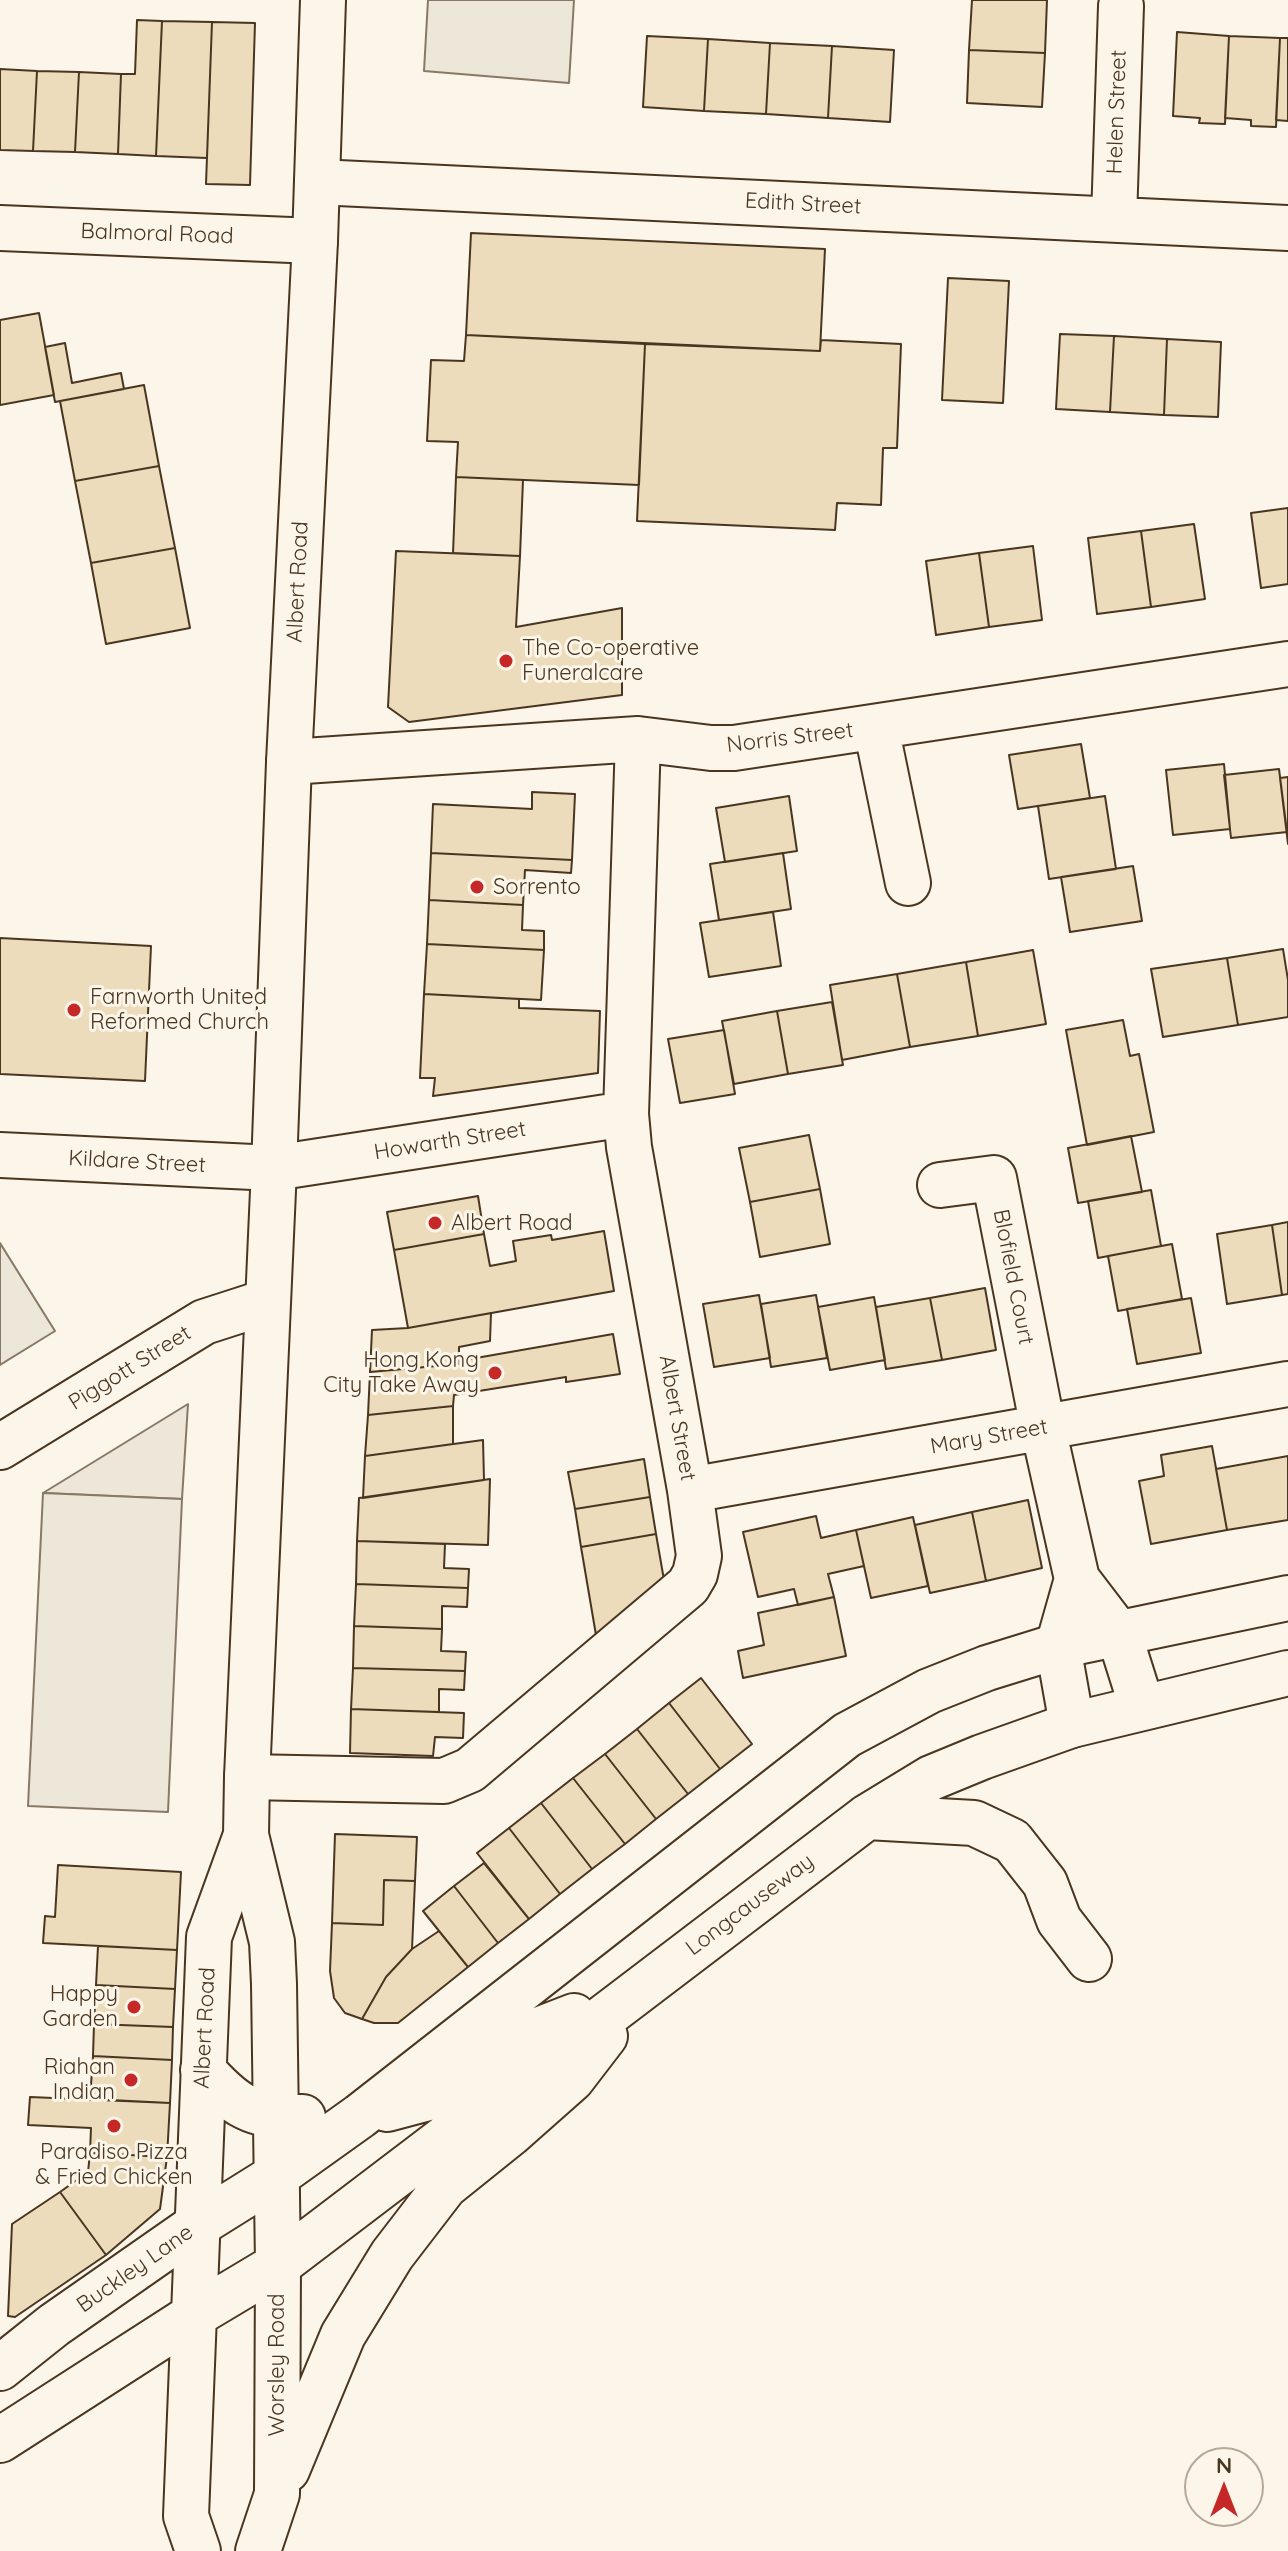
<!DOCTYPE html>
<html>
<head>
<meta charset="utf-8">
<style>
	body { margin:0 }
	#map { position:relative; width:1288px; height:2551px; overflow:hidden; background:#fbf6e9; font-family:Quicksand,sans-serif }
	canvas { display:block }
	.north { position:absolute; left:1184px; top:2447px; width:80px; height:80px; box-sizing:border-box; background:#fbf6e9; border:2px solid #b4a999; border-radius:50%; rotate:0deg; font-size:22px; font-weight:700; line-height:32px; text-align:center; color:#4a3520 }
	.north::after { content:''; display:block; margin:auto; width:28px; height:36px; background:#c62828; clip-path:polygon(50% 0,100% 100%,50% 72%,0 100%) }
</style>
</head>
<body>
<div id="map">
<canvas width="1288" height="2551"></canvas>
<div class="north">N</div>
</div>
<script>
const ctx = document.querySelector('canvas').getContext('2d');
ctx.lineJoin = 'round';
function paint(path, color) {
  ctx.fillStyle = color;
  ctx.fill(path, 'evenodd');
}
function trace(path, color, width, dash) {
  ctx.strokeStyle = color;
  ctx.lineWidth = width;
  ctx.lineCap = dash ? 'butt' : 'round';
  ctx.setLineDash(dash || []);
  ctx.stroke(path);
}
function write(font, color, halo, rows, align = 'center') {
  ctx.font = font + ' Quicksand,sans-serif';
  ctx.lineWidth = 6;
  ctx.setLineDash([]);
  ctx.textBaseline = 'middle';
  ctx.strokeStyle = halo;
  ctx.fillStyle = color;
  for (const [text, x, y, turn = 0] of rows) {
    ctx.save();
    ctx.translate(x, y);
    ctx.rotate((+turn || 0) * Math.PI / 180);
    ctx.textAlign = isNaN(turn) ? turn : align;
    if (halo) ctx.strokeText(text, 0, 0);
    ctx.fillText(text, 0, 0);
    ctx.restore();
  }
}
const green = new Path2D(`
	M 188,1404 L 182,1499 L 43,1493 Z`);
paint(green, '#ede6d9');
trace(green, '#887966', 2);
const parking = new Path2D(`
	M 428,0 L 574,0 L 569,83 L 424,71 Z
	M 0,1243 L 55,1331 L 0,1365 Z
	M 43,1493 L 182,1499 L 168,1812 L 28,1806 Z`);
paint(parking, '#ede7d9');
trace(parking, '#887966', 2);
const building = new Path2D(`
	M 972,0 L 1047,0 L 1045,53 L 969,50 Z
	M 137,20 L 162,21 L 156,156 L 118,154 L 121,74 L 135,74 Z
	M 162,21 L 212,22 L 207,158 L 156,156 Z
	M 212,22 L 255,23 L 250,185 L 206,184 Z
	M 1177,32 L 1229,36 L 1225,124 L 1199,123 L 1200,118 L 1173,116 Z
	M 647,36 L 708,39 L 704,111 L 643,107 Z
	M 1229,36 L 1280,38 L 1276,127 L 1251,126 L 1251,120 L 1225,118 Z
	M 1280,38 L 1288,38 L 1288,121 L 1276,120 Z
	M 708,39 L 770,43 L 766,114 L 704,111 Z
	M 770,43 L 832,46 L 828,118 L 766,114 Z
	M 832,46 L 894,50 L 890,122 L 828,118 Z
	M 969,50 L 1045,53 L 1042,107 L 967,103 Z
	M 0,69 L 37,71 L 33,151 L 0,150 Z
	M 37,71 L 79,72 L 75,152 L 33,151 Z
	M 79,72 L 121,74 L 118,154 L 75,152 Z
	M 471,233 L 825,249 L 820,351 L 466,335 Z
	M 948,278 L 1009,281 L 1003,403 L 942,400 Z
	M 39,313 L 54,395 L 0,405 L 0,320 Z
	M 1060,334 L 1114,336 L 1110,412 L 1056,409 Z
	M 466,335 L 645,344 L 639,485 L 456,477 L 458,442 L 427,441 L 431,360 L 464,361 Z
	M 1114,336 L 1167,339 L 1164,415 L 1110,412 Z
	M 1167,339 L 1221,342 L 1218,417 L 1164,415 Z
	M 821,340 L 901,344 L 897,448 L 883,448 L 881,505 L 837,503 L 835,530 L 637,521 L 645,344 L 820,351 Z
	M 65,343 L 72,383 L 121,373 L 124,389 L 55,402 L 45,347 Z
	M 144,385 L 159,466 L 75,481 L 60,401 Z
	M 159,466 L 175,548 L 91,563 L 75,481 Z
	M 456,477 L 523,480 L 520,556 L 453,553 Z
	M 1288,508 L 1288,584 L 1261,588 L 1251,513 Z
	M 1194,524 L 1205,599 L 1151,607 L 1141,531 Z
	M 1141,531 L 1151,607 L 1097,614 L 1088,538 Z
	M 1033,546 L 1042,620 L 989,627 L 979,553 Z
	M 175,548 L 190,628 L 106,644 L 91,563 Z
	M 396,551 L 520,556 L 516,627 L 622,608 L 622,695 L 409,722 L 388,707 Z
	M 979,553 L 989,627 L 936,635 L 926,561 Z
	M 1081,744 L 1090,798 L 1018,809 L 1009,755 Z
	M 1224,764 L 1230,829 L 1173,835 L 1166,770 Z
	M 1279,769 L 1287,832 L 1231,838 L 1224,775 Z
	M 1288,777 L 1288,844 L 1280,778 Z
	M 532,792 L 575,794 L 572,860 L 431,853 L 433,804 L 532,809 Z
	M 789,796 L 797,851 L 725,862 L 716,808 Z
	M 1105,796 L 1116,869 L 1049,879 L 1038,806 Z
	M 431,853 L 572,860 L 571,873 L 525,870 L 523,905 L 429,900 Z
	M 783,853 L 791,909 L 719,920 L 710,864 Z
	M 1133,866 L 1142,921 L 1070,932 L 1061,877 Z
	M 429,900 L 523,905 L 522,930 L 544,931 L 544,950 L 427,944 Z
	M 773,912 L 781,966 L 709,977 L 700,923 Z
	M 0,938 L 151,946 L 145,1081 L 0,1074 Z
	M 427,944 L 544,950 L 541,1000 L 424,994 Z
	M 1283,949 L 1288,980 L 1288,1017 L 1238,1025 L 1227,958 Z
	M 1033,950 L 1046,1024 L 978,1036 L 966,962 Z
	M 1227,958 L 1238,1025 L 1163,1037 L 1151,969 Z
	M 966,962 L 978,1036 L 910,1047 L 897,974 Z
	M 897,974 L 910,1047 L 842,1060 L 830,985 Z
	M 424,994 L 519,999 L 519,1008 L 600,1011 L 598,1073 L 433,1096 L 435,1078 L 420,1078 Z
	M 832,1002 L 843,1065 L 788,1074 L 777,1011 Z
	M 777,1011 L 788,1074 L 734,1084 L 722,1021 Z
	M 1123,1020 L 1130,1056 L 1139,1054 L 1154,1132 L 1087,1145 L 1066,1030 Z
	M 724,1030 L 735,1094 L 680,1103 L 668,1039 Z
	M 809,1135 L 820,1189 L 750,1202 L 739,1148 Z
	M 1131,1136 L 1142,1192 L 1078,1203 L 1068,1148 Z
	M 820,1189 L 830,1244 L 760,1257 L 750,1202 Z
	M 1151,1190 L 1161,1246 L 1098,1258 L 1088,1201 Z
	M 478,1196 L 484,1234 L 394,1250 L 387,1212 Z
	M 1288,1222 L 1288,1294 L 1282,1295 L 1272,1225 Z
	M 1272,1225 L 1282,1295 L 1227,1304 L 1217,1234 Z
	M 604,1231 L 614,1291 L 408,1328 L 394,1250 L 484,1234 L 490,1266 L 516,1261 L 513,1241 L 551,1235 L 552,1240 Z
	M 1172,1244 L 1182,1299 L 1118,1311 L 1108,1256 Z
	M 985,1288 L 996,1350 L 942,1360 L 930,1298 Z
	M 759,1295 L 770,1358 L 714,1367 L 703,1304 Z
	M 816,1295 L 827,1358 L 771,1367 L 761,1304 Z
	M 874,1297 L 885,1360 L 830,1370 L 818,1307 Z
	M 930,1298 L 942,1360 L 886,1369 L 876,1307 Z
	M 1191,1298 L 1201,1353 L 1137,1364 L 1127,1309 Z
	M 491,1313 L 490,1341 L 459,1347 L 459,1364 L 370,1372 L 372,1330 L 408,1328 Z
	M 613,1334 L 620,1374 L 566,1382 L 566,1377 L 454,1395 L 453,1406 L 368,1415 L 370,1372 L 459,1364 L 459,1361 Z
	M 453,1406 L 453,1444 L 365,1456 L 368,1415 Z
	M 483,1440 L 484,1480 L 363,1498 L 365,1456 Z
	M 1212,1446 L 1227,1530 L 1151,1544 L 1139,1481 L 1164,1476 L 1161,1455 Z
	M 1288,1456 L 1288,1520 L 1227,1530 L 1216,1469 Z
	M 644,1459 L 650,1497 L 575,1509 L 568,1472 Z
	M 490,1479 L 488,1545 L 357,1541 L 359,1498 Z
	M 650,1497 L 656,1534 L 581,1547 L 575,1509 Z
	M 1028,1500 L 1042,1568 L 986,1581 L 972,1512 Z
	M 972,1512 L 986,1581 L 930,1593 L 915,1525 Z
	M 816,1516 L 821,1538 L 856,1530 L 864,1566 L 828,1574 L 834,1597 L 798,1605 L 794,1589 L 758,1597 L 743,1532 Z
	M 913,1517 L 928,1586 L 871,1598 L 856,1530 Z
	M 656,1534 L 664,1580 L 596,1635 L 581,1547 Z
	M 357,1541 L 445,1544 L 444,1568 L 469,1569 L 468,1588 L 356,1584 Z
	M 356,1584 L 468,1588 L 467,1607 L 442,1606 L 442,1629 L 354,1626 Z
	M 834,1597 L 846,1656 L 743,1678 L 738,1651 L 764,1645 L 758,1613 Z
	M 354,1626 L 442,1629 L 441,1651 L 466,1652 L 465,1671 L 353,1668 Z
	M 353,1668 L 465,1671 L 464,1690 L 439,1689 L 439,1712 L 351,1709 Z
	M 701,1678 L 752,1744 L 720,1769 L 669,1703 Z
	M 669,1703 L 720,1769 L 688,1794 L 637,1729 Z
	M 351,1709 L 464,1713 L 463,1738 L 435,1737 L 433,1756 L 350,1753 Z
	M 637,1729 L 688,1794 L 656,1819 L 605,1754 Z
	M 605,1754 L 656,1819 L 625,1844 L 573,1778 Z
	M 573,1778 L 625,1844 L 592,1869 L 541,1803 Z
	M 541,1803 L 592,1869 L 560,1894 L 509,1828 Z
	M 509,1828 L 560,1894 L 529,1919 L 477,1853 Z
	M 335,1834 L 417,1837 L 415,1881 L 384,1880 L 383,1925 L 332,1923 Z
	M 484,1863 L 529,1919 L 498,1943 L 454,1886 Z
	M 58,1865 L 181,1872 L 177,1950 L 43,1943 L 45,1916 L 55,1917 Z
	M 384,1880 L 415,1881 L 412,1949 L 386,1977 L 362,2019 L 345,2013 L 334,1998 L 330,1971 L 332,1923 L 383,1925 Z
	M 454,1886 L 498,1943 L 468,1967 L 423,1911 Z
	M 439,1931 L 468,1967 L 398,2023 L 374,2023 L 362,2019 L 386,1977 L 412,1949 Z
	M 98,1946 L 177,1950 L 175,1989 L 96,1985 Z
	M 96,1985 L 175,1989 L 173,2027 L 94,2024 Z
	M 94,2024 L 173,2027 L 172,2060 L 93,2056 Z
	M 93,2056 L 172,2060 L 170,2103 L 90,2099 Z
	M 30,2097 L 170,2103 L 167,2157 L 90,2153 L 91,2128 L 28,2125 Z
	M 90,2153 L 167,2157 L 160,2209 L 106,2255 L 60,2192 L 88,2172 Z
	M 60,2192 L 106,2255 L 15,2317 L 8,2316 L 12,2224 Z`);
paint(building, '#ecdcbc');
trace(building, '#4a3520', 2);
const street = new Path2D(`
	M 317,182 L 1288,228
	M 1114,219 L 1121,6
	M 0,228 L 315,241
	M 876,727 L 908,883
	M 289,762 L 638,739 L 711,748 L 734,748 L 1288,664
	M 0,1155 L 274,1168 L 626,1114
	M 940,1185 L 994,1178 L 1043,1428 L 1077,1579 L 1119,1634 L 1142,1707
	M 0,1447 L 204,1322 L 266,1302
	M 690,1490 L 1288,1384
	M 1072,1725 L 1058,1646 L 1077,1579
	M 247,1777 L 444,1781 L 470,1770 L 688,1586 L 695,1574 L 699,1556 L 690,1490 L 629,1147 L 626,1114 L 638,739`);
const primary = new Path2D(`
	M 867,1817 L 974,1823 L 1012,1841 L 1045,1883 L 1059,1920 L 1089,1959
	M 203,2070 C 235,2106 253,2118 303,2117
	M 387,2109 L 432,2097 L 538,2030 L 574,2016
	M 0,2368 L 54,2325 L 196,2226 L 276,2176 L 360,2116 L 847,1735 L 929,1691 L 987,1668 L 1058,1646 L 1288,1598
	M 0,2440 L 196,2314 L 278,2265 L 867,1817 L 931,1778 L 982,1757 L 1072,1725 L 1288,1673
	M 287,2470 L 343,2335 L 392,2255 L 445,2186 L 511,2133 L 572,2079 L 605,2036
	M 198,2551 L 186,2516 L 209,1937 L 246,1835
	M 258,2551 L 277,2494 L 278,2265 L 274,1984 L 272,1942 L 246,1835 L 247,1777 L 274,1168 L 289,762 L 315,241 L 323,0`);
trace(street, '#4a3520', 48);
trace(primary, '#4a3520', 48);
trace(street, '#fbf6e9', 44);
trace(primary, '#fbf6e9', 44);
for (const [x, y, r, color] of [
	[506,661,8,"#c62828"],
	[477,887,8,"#c62828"],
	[74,1010,8,"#c62828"],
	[435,1223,8,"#c62828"],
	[495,1373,8,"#c62828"],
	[134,2007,8,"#c62828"],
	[131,2080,8,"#c62828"],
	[114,2126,8,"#c62828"]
]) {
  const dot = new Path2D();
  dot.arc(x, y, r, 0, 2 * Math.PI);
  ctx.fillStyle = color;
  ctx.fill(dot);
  trace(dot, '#fbf6e9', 3);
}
write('22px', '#4a3520', '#fbf6e9', [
	["Helen Street",1117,112,-88],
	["Edith Street",803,204,3],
	["Balmoral Road",157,234,2],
	["Albert Road",298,582,-87],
	["Norris Street",790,738,-7],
	["Howarth Street",450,1141,-9],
	["Kildare Street",137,1162,3],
	["Blofield Court",1013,1277,79],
	["Piggott Street",130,1368,-32],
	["Albert Street",677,1418,80],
	["Mary Street",989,1437,-10],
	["Longcauseway",750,1905,-37],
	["Albert Road",205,2028,-87],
	["Buckley Lane",135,2269,-35],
	["Worsley Road",277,2365,-90]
]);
write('22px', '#4a3520', '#fbf6e9', [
	["The Co-operative",522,648],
	["Funeralcare",522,673],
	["Sorrento",493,887],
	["Farnworth United",90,997],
	["Reformed Church",90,1022],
	["Albert Road",451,1223],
	["Hong Kong",479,1360,"right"],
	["City Take Away",479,1385,"right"],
	["Happy",118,1994,"right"],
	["Garden",118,2019,"right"],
	["Riahan",115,2067,"right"],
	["Indian",115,2092,"right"],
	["Paradiso Pizza",114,2152,"center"],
	["& Fried Chicken",114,2177,"center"]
], 'left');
</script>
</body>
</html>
